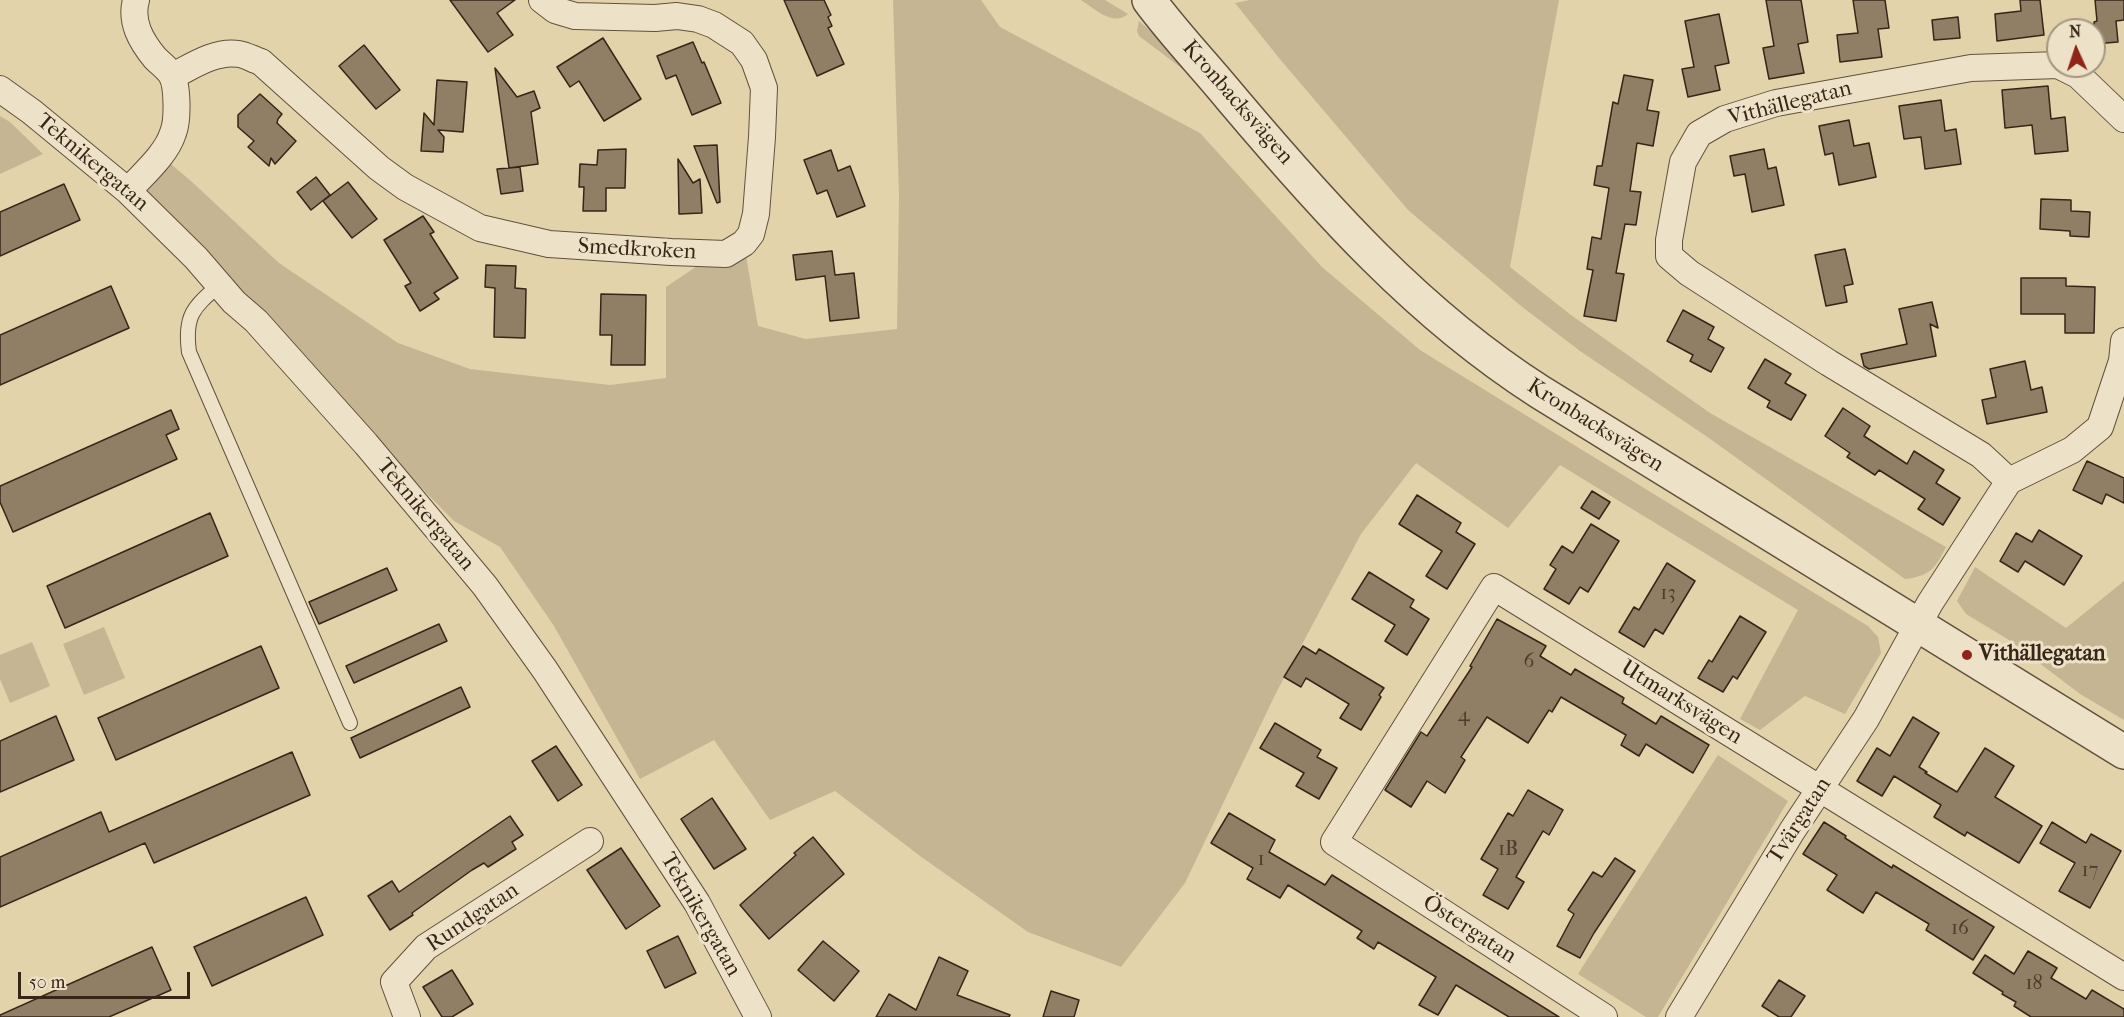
<!DOCTYPE html>
<html>
<head>
<meta charset="utf-8">
<style>
	body { margin:0 }
	#map { position:relative; width:2124px; height:1017px; overflow:hidden; background:#e3d3ab; font-family:"IM FELL French Canon",serif }
	canvas { display:block }
	.north { position:absolute; left:2046px; top:18px; width:60px; height:60px; box-sizing:border-box; background:#ede2c8; border:2px solid #a49681; border-radius:50%; rotate:357deg; font-size:16px; font-weight:700; line-height:24px; text-align:center; color:#372517 }
	.north::after { content:''; display:block; margin:auto; width:21px; height:27px; background:#8f2418; clip-path:polygon(50% 0,100% 100%,50% 72%,0 100%) }
	.scale { position:absolute; left:18px; top:972px; width:172px; height:27px; box-sizing:border-box; border:3px solid #372517; border-top:0; padding-left:8px; font-size:18px; line-height:21px; white-space:nowrap; color:#372517; -webkit-text-stroke:4px #ede2c8; paint-order:stroke }
</style>
</head>
<body>
<div id="map">
<canvas width="2124" height="1017"></canvas>
<div class="north">N</div>
<div class="scale">50 m</div>
</div>
<script>
const ctx = document.querySelector('canvas').getContext('2d');
ctx.lineJoin = 'round';
function paint(path, color) {
  ctx.fillStyle = color;
  ctx.fill(path, 'evenodd');
}
function trace(path, color, width, dash) {
  ctx.strokeStyle = color;
  ctx.lineWidth = width;
  ctx.lineCap = dash ? 'butt' : 'round';
  ctx.setLineDash(dash || []);
  ctx.stroke(path);
}
function write(font, color, halo, rows, align = 'center') {
  ctx.font = font + ' "IM FELL French Canon",serif';
  ctx.lineWidth = 6;
  ctx.setLineDash([]);
  ctx.textBaseline = 'middle';
  ctx.strokeStyle = halo;
  ctx.fillStyle = color;
  for (const [text, x, y, turn = 0] of rows) {
    ctx.save();
    ctx.translate(x, y);
    ctx.rotate((+turn || 0) * Math.PI / 180);
    ctx.textAlign = isNaN(turn) ? turn : align;
    if (halo) ctx.strokeText(text, 0, 0);
    ctx.fillText(text, 0, 0);
    ctx.restore();
  }
}
paint(new Path2D(`
	M 893,0 L 981,0 L 1000,27 L 1200,133 L 1322,267 L 1420,350 L 1868,626 L 1878,637 L 1881,653 L 1845,714 L 1805,696 L 1760,730 L 1740,719 L 1798,610 L 1560,465 L 1508,528 L 1416,463 L 1361,534 L 1276,693 L 1185,883 L 1121,967 L 1028,932 L 920,856 L 835,791 L 770,820 L 714,740 L 640,779 L 554,626 L 500,547 L 454,521 L 128,191 L 160,155 L 191,181 L 279,263 L 398,343 L 470,369 L 610,385 L 666,378 L 666,287 L 715,254 L 744,244 L 758,326 L 806,339 L 897,329 L 899,195 Z
	M 1081,0 L 1105,0 L 1128,14 C 1113,27 1095,9 1081,0 Z
	M 1250,0 L 1559,0 L 1510,267 L 1571,315 L 1710,413 L 1946,547 C 1935,569 1930,576 1905,579 L 1706,436 L 1580,351 L 1521,306 L 1408,210 L 1279,58 L 1235,3 Z
	M 1139,21 L 1157,37 L 1188,73 L 1139,36 L 1137,31 Z
	M 0,116 L 10,122 L 43,154 L 0,174 Z
	M 1975,567 L 2066,628 L 2124,581 L 2124,720 L 2080,694 L 2009,640 L 1966,614 L 1957,601 Z
	M 104,627 L 125,678 L 84,695 L 63,644 Z
	M 32,642 L 50,686 L 10,703 L 0,679 L 0,655 Z
	M 1718,755 L 1788,801 L 1658,1017 L 1646,1017 L 1578,974 Z`), '#c6b592');
const building = new Path2D(`
	M 450,0 L 515,0 L 497,13 L 513,35 L 488,52 Z
	M 784,0 L 824,0 L 831,15 L 828,17 L 832,26 L 828,28 L 844,64 L 817,76 Z
	M 1766,0 L 1801,0 L 1808,42 L 1798,44 L 1804,73 L 1769,79 L 1763,48 L 1774,46 Z
	M 1853,0 L 1885,0 L 1889,28 L 1878,29 L 1882,57 L 1840,62 L 1837,35 L 1858,33 Z
	M 2020,0 L 2040,0 L 2044,35 L 1997,41 L 1995,14 L 2021,11 Z
	M 2095,0 L 2124,0 L 2124,20 L 2116,21 L 2118,42 L 2094,44 L 2094,22 L 2097,21 Z
	M 1719,14 L 1729,63 L 1715,66 L 1720,90 L 1688,97 L 1682,69 L 1694,67 L 1685,21 Z
	M 1958,17 L 1960,38 L 1934,40 L 1932,20 Z
	M 603,38 L 641,99 L 604,121 L 579,81 L 570,87 L 557,67 Z
	M 693,42 L 702,63 L 704,62 L 721,103 L 692,115 L 676,75 L 666,79 L 657,56 Z
	M 364,45 L 400,90 L 376,109 L 339,66 Z
	M 495,68 L 517,97 L 534,91 L 540,108 L 531,112 L 538,164 L 509,168 Z
	M 1624,75 L 1653,80 L 1647,110 L 1659,112 L 1653,146 L 1637,143 L 1630,191 L 1641,192 L 1636,225 L 1625,224 L 1616,273 L 1624,274 L 1616,321 L 1584,316 L 1593,270 L 1587,269 L 1592,237 L 1601,239 L 1609,188 L 1594,185 L 1597,166 L 1602,166 L 1613,102 L 1618,104 Z
	M 437,80 L 467,82 L 463,132 L 438,130 L 444,137 L 443,152 L 421,151 L 424,113 L 434,125 Z
	M 2048,86 L 2051,119 L 2065,117 L 2068,151 L 2035,154 L 2032,125 L 2005,128 L 2002,90 Z
	M 260,94 L 282,114 L 278,119 L 277,123 L 296,141 L 275,164 L 271,158 L 269,166 L 248,147 L 254,141 L 238,127 L 238,115 Z
	M 1941,100 L 1945,131 L 1956,129 L 1961,164 L 1925,169 L 1921,137 L 1904,139 L 1899,106 Z
	M 1849,120 L 1854,146 L 1869,143 L 1876,177 L 1839,185 L 1833,153 L 1825,155 L 1819,126 Z
	M 717,145 L 720,202 L 717,203 L 694,146 Z
	M 626,149 L 625,188 L 606,188 L 606,211 L 583,211 L 584,187 L 579,187 L 580,164 L 597,165 L 598,150 Z
	M 1764,149 L 1768,169 L 1776,167 L 1784,205 L 1752,212 L 1745,174 L 1734,176 L 1730,156 Z
	M 831,150 L 838,171 L 850,166 L 865,206 L 837,217 L 827,190 L 817,194 L 804,160 Z
	M 678,159 L 693,183 L 700,179 L 702,213 L 679,214 Z
	M 520,167 L 523,191 L 501,194 L 497,169 Z
	M 316,177 L 330,195 L 311,210 L 297,192 Z
	M 348,182 L 377,219 L 352,238 L 323,201 Z
	M 64,184 L 80,220 L 0,256 L 0,212 Z
	M 2041,199 L 2071,200 L 2071,211 L 2090,212 L 2089,237 L 2070,236 L 2070,231 L 2040,229 Z
	M 423,216 L 434,232 L 430,234 L 458,278 L 434,293 L 439,299 L 420,311 L 405,286 L 411,283 L 384,240 Z
	M 1845,249 L 1853,284 L 1844,286 L 1847,302 L 1826,306 L 1815,255 Z
	M 832,251 L 835,275 L 854,273 L 859,318 L 830,321 L 825,276 L 796,280 L 793,255 Z
	M 486,265 L 516,266 L 515,288 L 526,289 L 525,338 L 494,337 L 495,288 L 485,287 Z
	M 2021,278 L 2066,278 L 2066,286 L 2095,287 L 2094,333 L 2065,333 L 2065,314 L 2021,314 Z
	M 111,286 L 129,328 L 0,385 L 0,335 Z
	M 601,294 L 646,295 L 645,365 L 611,365 L 612,335 L 600,335 Z
	M 1932,302 L 1938,328 L 1930,324 L 1936,356 L 1869,369 L 1864,366 L 1861,354 L 1907,344 L 1899,309 Z
	M 1683,310 L 1714,327 L 1708,339 L 1724,348 L 1711,372 L 1690,361 L 1693,355 L 1667,341 Z
	M 1765,359 L 1791,374 L 1785,383 L 1806,395 L 1791,420 L 1767,407 L 1770,401 L 1748,388 Z
	M 2025,361 L 2031,390 L 2042,387 L 2047,412 L 1987,424 L 1982,400 L 1996,397 L 1990,369 Z
	M 1843,408 L 1870,426 L 1864,436 L 1907,464 L 1914,451 L 1944,470 L 1936,483 L 1960,498 L 1943,525 L 1918,509 L 1925,499 L 1879,470 L 1875,475 L 1847,457 L 1850,453 L 1825,436 Z
	M 171,410 L 179,429 L 166,435 L 177,459 L 13,532 L 0,502 L 0,486 Z
	M 2087,461 L 2124,478 L 2124,503 L 2106,494 L 2102,504 L 2073,490 Z
	M 1592,491 L 1610,502 L 1599,519 L 1581,508 Z
	M 1417,495 L 1461,523 L 1456,532 L 1475,544 L 1447,589 L 1426,576 L 1442,551 L 1399,524 Z
	M 210,513 L 228,556 L 65,628 L 47,586 Z
	M 1591,524 L 1619,541 L 1588,592 L 1580,587 L 1569,604 L 1544,589 L 1556,569 L 1550,565 L 1562,546 L 1573,553 Z
	M 2039,530 L 2082,556 L 2064,585 L 2025,561 L 2018,572 L 2000,561 L 2016,533 L 2032,542 Z
	M 1667,563 L 1695,581 L 1663,634 L 1655,629 L 1644,647 L 1619,632 L 1634,607 L 1639,610 Z
	M 387,568 L 397,590 L 319,624 L 309,602 Z
	M 1369,572 L 1414,600 L 1410,607 L 1429,619 L 1407,655 L 1385,641 L 1395,625 L 1352,599 Z
	M 1740,616 L 1766,632 L 1737,679 L 1733,676 L 1723,692 L 1698,678 L 1709,660 L 1712,662 Z
	M 1497,619 L 1546,646 L 1540,656 L 1571,675 L 1575,669 L 1624,698 L 1622,703 L 1656,724 L 1661,716 L 1709,745 L 1693,773 L 1646,744 L 1639,756 L 1621,745 L 1626,735 L 1561,697 L 1552,712 L 1549,710 L 1528,743 L 1487,717 L 1461,757 L 1465,760 L 1445,793 L 1427,781 L 1411,807 L 1385,790 L 1421,732 L 1427,736 L 1472,667 L 1470,666 Z
	M 439,624 L 447,641 L 354,683 L 346,666 Z
	M 261,646 L 279,688 L 116,760 L 98,718 Z
	M 1303,646 L 1316,654 L 1319,649 L 1384,688 L 1379,695 L 1381,697 L 1361,730 L 1340,718 L 1349,704 L 1306,678 L 1301,687 L 1284,677 Z
	M 461,687 L 470,707 L 360,758 L 351,738 Z
	M 56,716 L 74,760 L 0,792 L 0,741 Z
	M 1913,717 L 1939,733 L 1919,767 L 1927,772 L 1925,773 L 1957,792 L 1985,748 L 2014,766 L 1995,797 L 2042,826 L 2019,863 L 1967,832 L 1965,836 L 1934,817 L 1941,805 L 1894,776 L 1882,796 L 1857,781 L 1877,748 L 1890,756 Z
	M 1275,723 L 1321,750 L 1317,757 L 1337,768 L 1319,799 L 1296,786 L 1304,773 L 1260,748 Z
	M 556,746 L 582,785 L 558,801 L 532,761 Z
	M 292,752 L 310,795 L 154,863 L 145,843 L 0,907 L 0,857 L 101,812 L 109,832 Z
	M 1528,790 L 1563,810 L 1549,835 L 1543,831 L 1516,877 L 1524,882 L 1508,909 L 1483,895 L 1498,869 L 1481,859 L 1508,813 L 1513,816 Z
	M 712,798 L 746,849 L 714,869 L 681,819 Z
	M 1229,813 L 1275,840 L 1269,852 L 1325,885 L 1332,875 L 1559,1017 L 1509,1017 L 1456,985 L 1438,1015 L 1419,1005 L 1436,977 L 1378,942 L 1374,949 L 1357,938 L 1362,931 L 1288,885 L 1280,898 L 1247,879 L 1253,868 L 1211,843 Z
	M 510,816 L 523,835 L 512,842 L 516,849 L 488,867 L 484,863 L 472,870 L 412,913 L 413,915 L 390,930 L 368,896 L 392,881 L 399,892 Z
	M 1824,822 L 1846,836 L 1845,838 L 1892,868 L 1893,865 L 1994,927 L 1973,960 L 1926,930 L 1929,924 L 1876,892 L 1863,913 L 1827,890 L 1837,875 L 1803,854 Z
	M 2052,822 L 2086,843 L 2091,834 L 2121,851 L 2090,908 L 2059,891 L 2075,863 L 2040,843 Z
	M 813,837 L 844,874 L 769,939 L 740,905 L 796,855 L 794,853 Z
	M 621,848 L 660,906 L 626,929 L 587,870 Z
	M 1615,858 L 1635,871 L 1594,933 L 1580,958 L 1557,946 L 1574,914 L 1568,910 L 1593,872 L 1602,877 Z
	M 306,897 L 323,935 L 212,986 L 194,947 Z
	M 678,936 L 696,973 L 665,988 L 647,951 Z
	M 823,941 L 859,971 L 834,1001 L 798,970 Z
	M 152,947 L 171,990 L 109,1017 L 0,1017 L 0,1015 Z
	M 2028,951 L 2057,968 L 2051,978 L 2086,999 L 2092,990 L 2124,1009 L 2124,1017 L 2031,1017 L 2014,1006 L 2016,1002 L 2002,994 L 2003,992 L 1973,973 L 1985,955 L 2014,974 Z
	M 939,957 L 968,971 L 957,995 L 1010,1015 L 1009,1017 L 876,1017 L 889,994 L 916,1010 Z
	M 452,970 L 473,1004 L 452,1017 L 442,1017 L 423,987 Z
	M 1779,980 L 1805,996 L 1791,1017 L 1779,1017 L 1762,1006 Z
	M 1051,991 L 1079,1000 L 1074,1017 L 1043,1017 Z`);
paint(building, '#907f64');
trace(building, '#372517', 1.5);
const service = new Path2D(`
	M 219,285 C 194,307 184,315 189,352 L 350,723`);
const minor = new Path2D(`
	M 2060,66 L 2078,75 L 2124,119
	M 173,76 C 192,66 216,50 239,54 C 246,55 254,60 261,62 L 379,168 L 405,187 L 480,228 L 549,244 L 671,252 L 726,254 L 744,243 L 751,234 L 756,214 L 762,137 L 764,88 L 754,60 L 742,43 L 714,25 L 698,19 L 677,16 L 655,18 L 575,16 L 555,10 L 542,0
	M 0,89 L 32,112 L 128,191 L 196,258 L 234,302 L 256,321 L 366,444 L 485,586 L 545,670 L 697,903 L 758,1017
	M 128,191 C 143,174 166,155 173,133 C 178,121 178,85 171,74 C 167,68 160,63 155,58 C 141,41 130,22 136,0
	M 2009,481 L 1981,455 L 1829,363 L 1689,273 L 1669,256 L 1669,240 L 1683,162 L 1699,134 L 1725,119 L 1776,103 L 1971,68 L 2058,65
	M 407,1017 L 394,982 L 426,947 L 590,841
	M 1604,1017 L 1334,842 L 1494,587 L 2124,977
	M 1679,1017 L 1792,831 L 1866,719 L 1930,603 L 2009,481 L 2072,450 L 2100,427 L 2122,361 L 2124,341`);
const tertiary = new Path2D(`
	M 1149,0 C 1174,34 1204,65 1231,98 C 1324,208 1418,314 1540,392 L 2124,752`);
trace(service, '#62503c', 16);
trace(minor, '#62503c', 28);
trace(tertiary, '#62503c', 36);
trace(service, '#ede2c8', 14);
trace(minor, '#ede2c8', 26);
trace(tertiary, '#ede2c8', 33);
for (const [x, y, r, color] of [
	[1967,655,6,"#8f2418"]
]) {
  const dot = new Path2D();
  dot.arc(x, y, r, 0, 2 * Math.PI);
  ctx.fillStyle = color;
  ctx.fill(dot);
  trace(dot, '#ede2c8', 2);
}
write('20px', '#4d3c2a', null, [
	["13",1668,594],
	["6",1529,662],
	["4",1464,716],
	["1B",1508,850],
	["1",1261,860],
	["17",2090,871],
	["16",1960,929],
	["18",2034,984]
]);
write('22px', '#372517', '#ede2c8', [
	["Kronbacksvägen",1237,103,49],
	["Vithällegatan",1790,104,-14],
	["Teknikergatan",92,163,40],
	["Smedkroken",637,250,3],
	["Kronbacksvägen",1595,426,32],
	["Teknikergatan",425,515,50],
	["Utmarksvägen",1681,703,32],
	["Tvärgatan",1800,821,-57],
	["Teknikergatan",700,915,60],
	["Rundgatan",473,918,-34],
	["Östergatan",1469,930,33]
]);
write('bold 22px', '#372517', '#ede2c8', [
	["Vithällegatan",1979,655]
], 'left');
</script>
</body>
</html>
